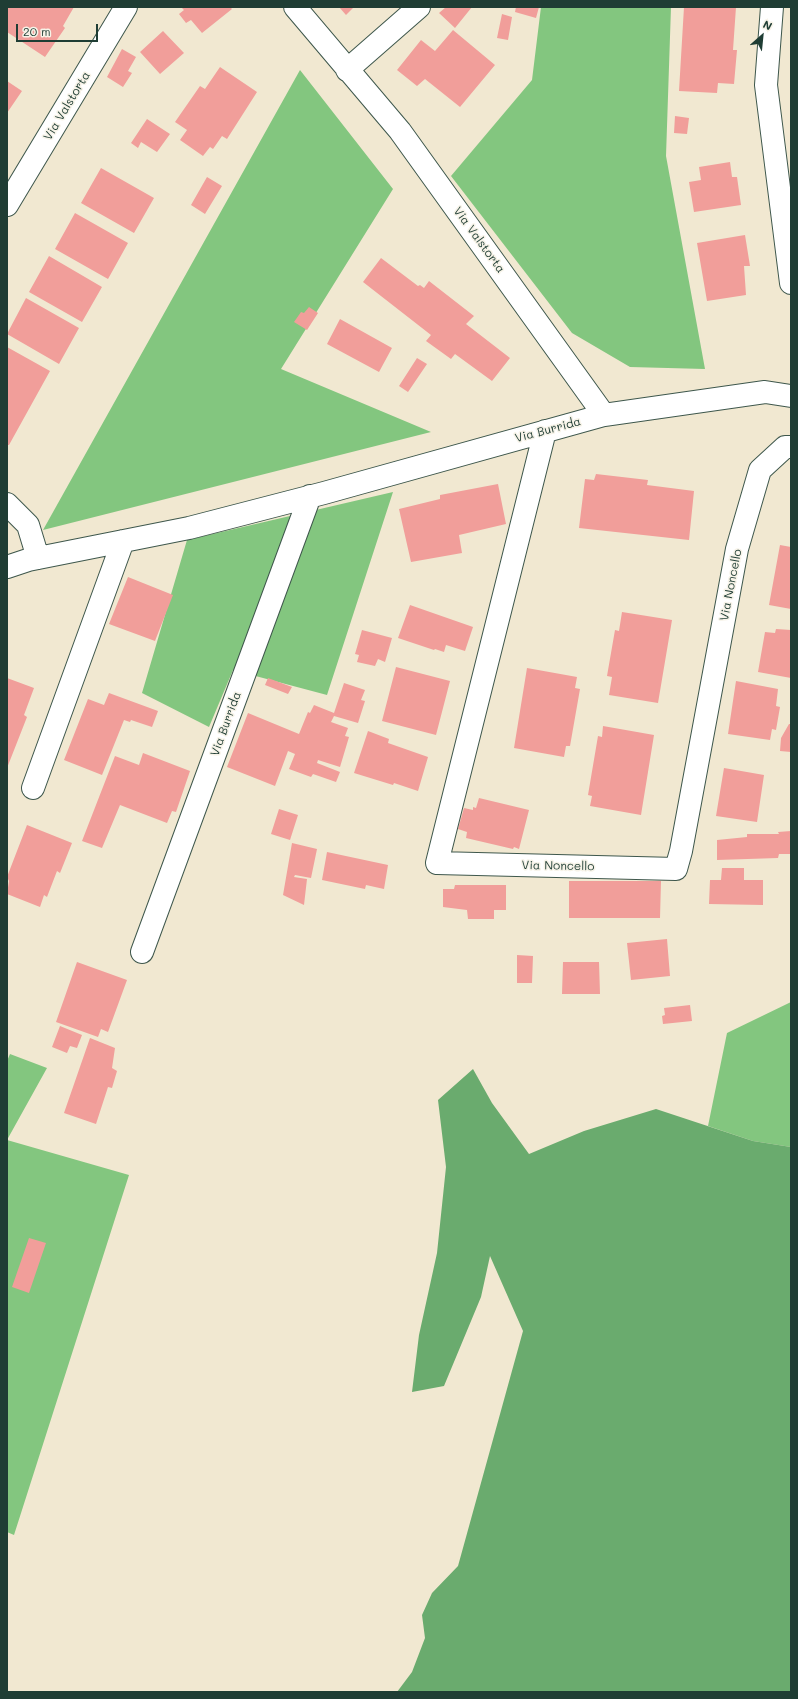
<!DOCTYPE html>
<html>
<head>
<meta charset="utf-8">
<style>
	body { margin:0 }
	#map { position:relative; width:798px; height:1699px; overflow:hidden; background:#f1e8d1; font-family:Mali,sans-serif }
	canvas { display:block }
	.frame { position:absolute; inset:0; border:8px solid #1f3d34; pointer-events:none }
	.north { position:absolute; left:742px; top:16px; width:40px; height:40px; -webkit-text-stroke:3px #f7f3e8; paint-order:stroke; rotate:27deg; font-size:11px; font-weight:700; line-height:16px; text-align:center; color:#1f3d34 }
	.north::after { content:''; display:block; margin:auto; width:14px; height:18px; background:#1f3d34; clip-path:polygon(50% 0,100% 100%,50% 72%,0 100%) }
	.scale { position:absolute; left:16px; top:24px; width:82px; height:18px; box-sizing:border-box; border:2px solid #1f3d34; border-top:0; padding-left:5px; font-size:12px; line-height:14px; white-space:nowrap; color:#1f3d34; -webkit-text-stroke:3px #f7f3e8; paint-order:stroke }
</style>
</head>
<body>
<div id="map">
<canvas width="798" height="1699"></canvas>
<div class="frame"></div>
<div class="north">N</div>
<div class="scale">20 m</div>
</div>
<script>
const ctx = document.querySelector('canvas').getContext('2d');
ctx.lineJoin = 'round';
function paint(path, color) {
  ctx.fillStyle = color;
  ctx.fill(path, 'evenodd');
}
function trace(path, color, width, dash) {
  ctx.strokeStyle = color;
  ctx.lineWidth = width;
  ctx.lineCap = dash ? 'butt' : 'round';
  ctx.setLineDash(dash || []);
  ctx.stroke(path);
}
function write(font, color, halo, rows, align = 'center') {
  ctx.font = font + ' Mali,sans-serif';
  ctx.lineWidth = 3;
  ctx.setLineDash([]);
  ctx.textBaseline = 'middle';
  ctx.strokeStyle = halo;
  ctx.fillStyle = color;
  for (const [text, x, y, turn = 0] of rows) {
    ctx.save();
    ctx.translate(x, y);
    ctx.rotate((+turn || 0) * Math.PI / 180);
    ctx.textAlign = isNaN(turn) ? turn : align;
    if (halo) ctx.strokeText(text, 0, 0);
    ctx.fillText(text, 0, 0);
    ctx.restore();
  }
}
paint(new Path2D(`
	M 541,7 L 671,7 L 666,156 L 705,369 L 630,367 L 572,333 L 451,176 L 532,80 Z
	M 300,70 L 393,189 L 281,369 L 431,432 L 43,530 Z
	M 393,492 L 327,695 L 233,670 L 209,727 L 142,693 L 187,540 Z
	M 791,1002 L 791,1147 L 753,1141 L 708,1126 L 727,1033 Z
	M 10,1054 L 47,1068 L 7,1140 L 129,1175 L 14,1535 L 7,1532 L 7,1061 Z`), '#83c67f');
paint(new Path2D(`
	M 473,1069 L 492,1103 L 529,1154 L 584,1131 L 656,1109 L 753,1141 L 791,1147 L 791,1692 L 397,1692 L 412,1672 L 425,1638 L 422,1615 L 432,1593 L 458,1566 L 523,1331 L 490,1256 L 481,1297 L 444,1386 L 412,1392 L 419,1335 L 437,1253 L 446,1167 L 438,1100 Z`), '#6aab6e');
paint(new Path2D(`
	M 7,7 L 74,7 L 63,26 L 65,28 L 45,57 L 7,32 Z
	M 181,7 L 230,7 L 232,9 L 202,33 L 191,20 L 186,23 L 179,14 L 184,10 Z
	M 339,7 L 354,7 L 346,15 Z
	M 446,7 L 472,7 L 455,28 L 439,13 Z
	M 516,7 L 539,7 L 536,18 L 515,12 Z
	M 684,7 L 736,7 L 733,50 L 737,50 L 734,84 L 718,83 L 717,93 L 679,91 Z
	M 502,14 L 512,17 L 508,40 L 497,38 Z
	M 453,30 L 495,65 L 460,107 L 425,79 L 417,86 L 397,70 L 421,40 L 435,51 Z
	M 163,31 L 184,53 L 160,74 L 140,52 Z
	M 122,49 L 136,57 L 128,71 L 132,73 L 123,87 L 107,77 Z
	M 220,67 L 257,92 L 227,139 L 222,136 L 213,149 L 210,147 L 203,156 L 180,140 L 187,130 L 175,122 L 200,86 L 205,89 Z
	M 7,81 L 22,91 L 7,113 Z
	M 675,116 L 689,118 L 687,134 L 674,133 Z
	M 147,119 L 170,134 L 157,152 L 141,142 L 138,148 L 131,143 Z
	M 730,162 L 732,177 L 737,177 L 741,205 L 694,212 L 689,182 L 701,180 L 699,167 Z
	M 101,168 L 154,198 L 134,233 L 81,203 Z
	M 207,177 L 222,186 L 205,214 L 191,205 Z
	M 75,213 L 128,243 L 108,279 L 55,249 Z
	M 745,235 L 750,266 L 744,266 L 746,295 L 707,301 L 697,243 Z
	M 49,256 L 102,287 L 82,322 L 29,292 Z
	M 381,258 L 418,286 L 420,285 L 424,288 L 429,281 L 474,316 L 466,324 L 510,358 L 492,381 L 455,354 L 451,359 L 426,341 L 431,335 L 363,282 Z
	M 26,298 L 79,328 L 59,364 L 7,334 Z
	M 309,307 L 318,313 L 307,330 L 294,322 L 301,312 L 304,313 Z
	M 340,319 L 392,348 L 379,372 L 327,344 Z
	M 7,347 L 50,371 L 9,445 L 7,445 Z
	M 417,358 L 427,364 L 408,392 L 399,386 Z
	M 596,474 L 648,480 L 647,485 L 694,491 L 689,540 L 579,528 L 585,479 L 594,480 Z
	M 498,484 L 506,524 L 459,535 L 462,553 L 411,562 L 399,509 L 440,499 L 440,495 Z
	M 780,545 L 791,547 L 791,609 L 769,605 Z
	M 128,577 L 173,595 L 155,641 L 109,624 Z
	M 410,605 L 473,627 L 465,651 L 446,645 L 444,652 L 435,649 L 434,650 L 398,638 Z
	M 622,612 L 672,620 L 658,703 L 609,695 L 612,677 L 607,676 L 615,630 L 619,631 Z
	M 776,629 L 791,630 L 791,678 L 758,672 L 765,632 L 775,633 Z
	M 362,630 L 392,638 L 385,662 L 378,659 L 375,666 L 357,662 L 359,655 L 355,654 Z
	M 396,667 L 450,681 L 436,735 L 382,721 Z
	M 527,668 L 577,677 L 575,688 L 580,689 L 570,746 L 566,746 L 564,757 L 514,748 Z
	M 7,678 L 34,688 L 24,715 L 27,717 L 7,768 Z
	M 268,678 L 292,687 L 288,694 L 265,685 Z
	M 736,681 L 778,689 L 776,706 L 780,707 L 776,730 L 772,729 L 770,740 L 728,734 Z
	M 344,683 L 365,690 L 361,700 L 365,701 L 358,723 L 334,716 L 331,722 L 348,728 L 345,736 L 349,737 L 340,767 L 318,760 L 317,763 L 340,772 L 336,782 L 313,774 L 311,777 L 289,769 L 295,754 L 288,751 L 275,786 L 227,767 L 248,713 L 299,734 L 308,712 L 310,713 L 314,705 L 334,713 Z
	M 109,693 L 158,711 L 152,727 L 131,720 L 130,722 L 124,720 L 102,775 L 64,760 L 88,699 L 104,705 Z
	M 789,724 L 791,724 L 791,752 L 780,751 L 781,738 Z
	M 603,726 L 654,735 L 641,815 L 590,806 L 592,796 L 588,795 L 598,736 L 602,737 Z
	M 368,731 L 389,739 L 388,743 L 428,757 L 418,791 L 394,783 L 393,785 L 354,773 Z
	M 143,753 L 190,771 L 176,812 L 172,811 L 167,823 L 120,805 L 102,848 L 82,841 L 115,756 L 139,765 Z
	M 724,768 L 764,775 L 757,822 L 716,816 Z
	M 479,798 L 529,810 L 519,849 L 514,847 L 513,849 L 466,838 L 467,832 L 458,829 L 464,808 L 473,810 L 473,807 L 476,808 Z
	M 279,809 L 298,815 L 290,840 L 271,834 Z
	M 27,825 L 72,843 L 60,873 L 57,871 L 47,897 L 44,895 L 40,907 L 7,894 L 9,881 L 7,877 Z
	M 791,831 L 791,854 L 779,854 L 778,858 L 717,860 L 717,840 L 747,837 L 747,834 L 779,834 L 778,832 Z
	M 292,843 L 317,849 L 311,878 L 295,875 L 294,877 L 307,879 L 304,905 L 283,895 Z
	M 327,852 L 388,865 L 384,889 L 366,885 L 365,889 L 322,880 Z
	M 722,868 L 744,868 L 744,880 L 763,880 L 763,905 L 709,904 L 710,880 L 721,880 Z
	M 569,881 L 661,881 L 660,918 L 569,918 Z
	M 455,885 L 506,885 L 506,910 L 494,910 L 494,919 L 468,919 L 467,910 L 443,907 L 443,889 L 454,889 Z
	M 667,939 L 670,976 L 631,980 L 627,943 Z
	M 517,955 L 533,956 L 532,983 L 517,983 Z
	M 77,962 L 127,980 L 108,1032 L 101,1029 L 98,1037 L 56,1022 Z
	M 563,962 L 599,962 L 600,994 L 562,994 Z
	M 690,1005 L 692,1021 L 663,1024 L 662,1016 L 665,1015 L 664,1008 Z
	M 60,1026 L 82,1035 L 77,1048 L 70,1046 L 67,1053 L 52,1047 Z
	M 90,1038 L 115,1048 L 112,1068 L 117,1071 L 112,1088 L 108,1087 L 96,1124 L 64,1113 Z
	M 29,1238 L 46,1243 L 29,1293 L 12,1287 Z`), '#f19e9a');
const street = new Path2D(`
	M 295,7 L 400,131 L 604,415
	M 772,7 L 766,85 L 791,283
	M 347,70 L 419,7
	M 7,205 L 126,7
	M 545,431 L 437,863 L 676,869 L 681,851 L 737,549 L 760,470 L 785,447 L 791,447
	M 7,504 L 28,525 L 38,558
	M 7,567 L 28,560 L 189,528 L 324,493 L 604,415 L 765,392 L 791,396
	M 33,788 L 123,541
	M 142,952 L 310,496`);
trace(street, '#3e574c', 24);
trace(street, '#fff', 22);
write('12px', '#1f3d34', '#f7f3e8', [
	["Via Valstorta",67,106,-59],
	["Via Valstorta",479,240,54],
	["Via Burrida",548,430,-15],
	["Via Noncello",731,585,-79],
	["Via Burrida",226,724,-70],
	["Via Noncello",558,866,1]
]);
</script>
</body>
</html>
